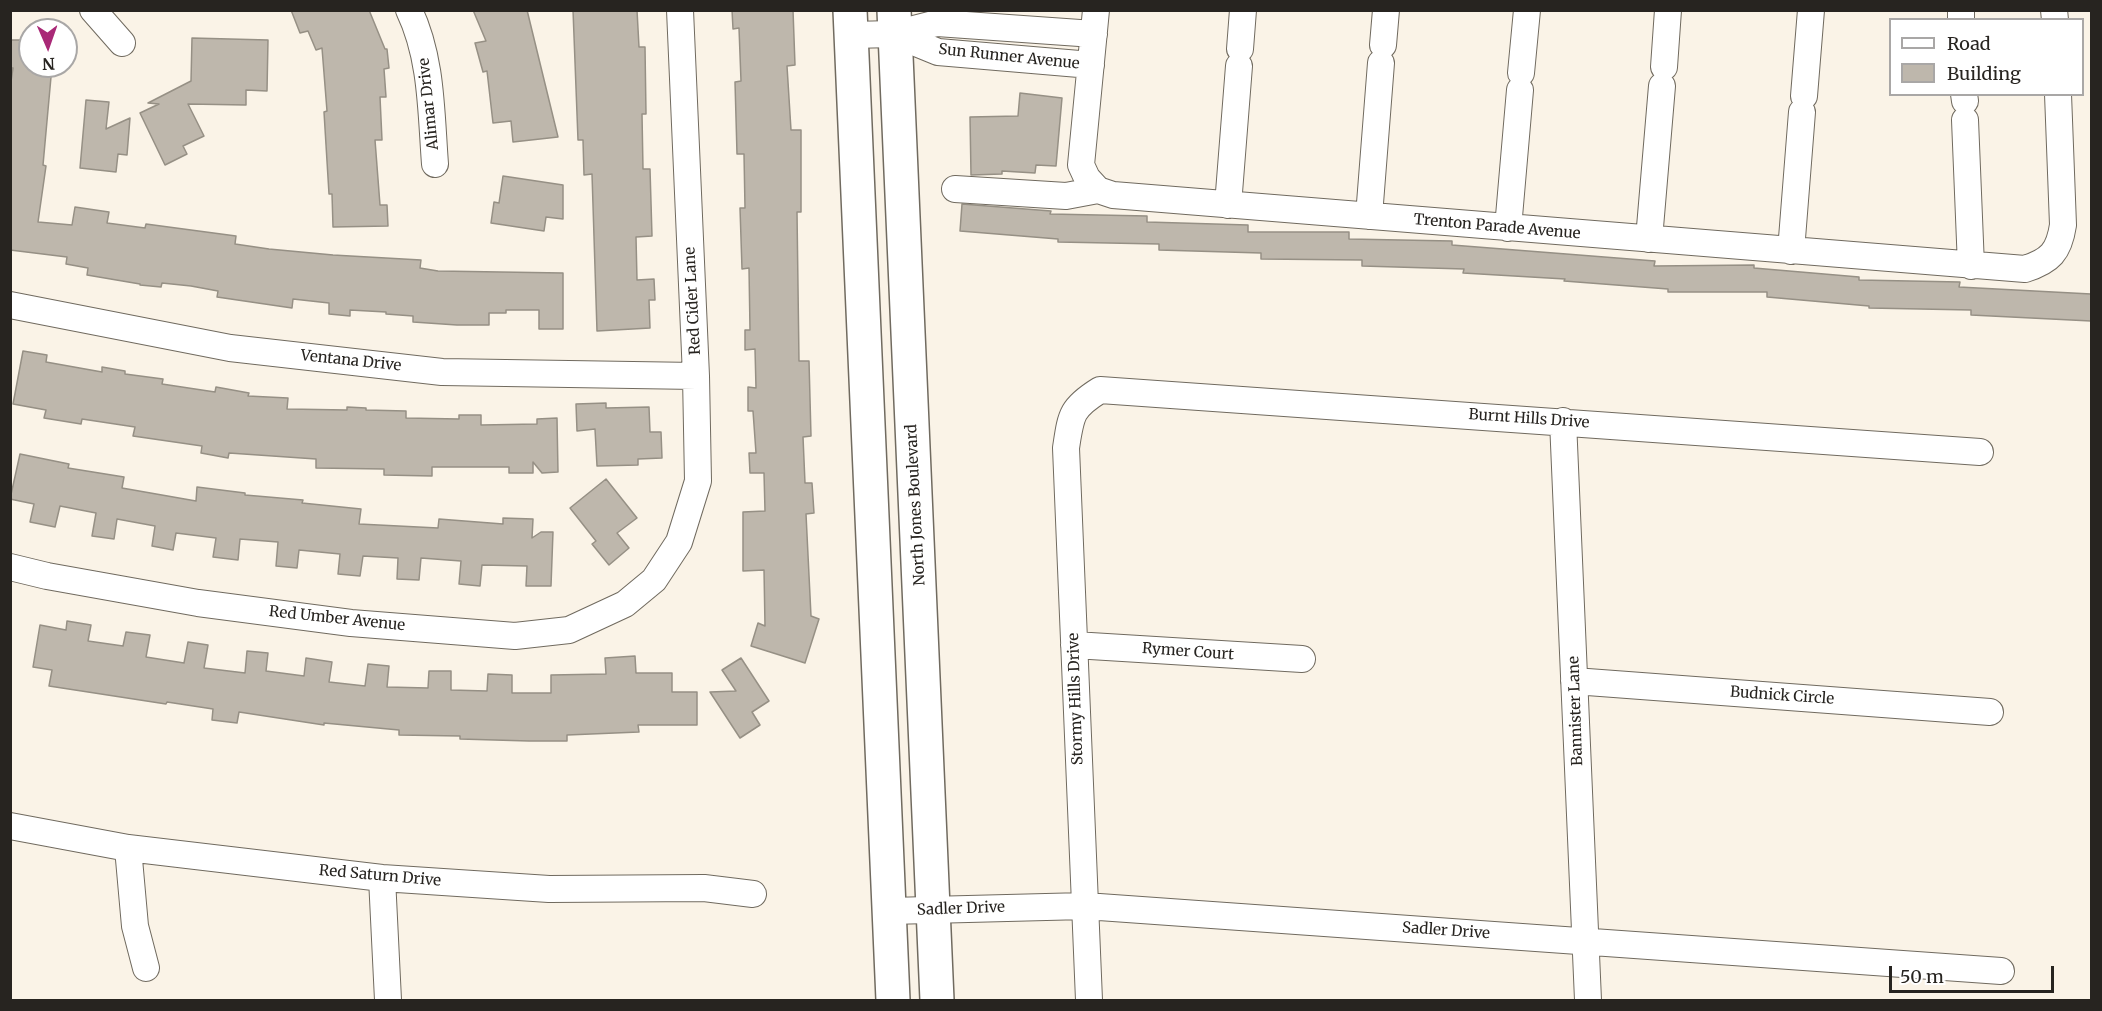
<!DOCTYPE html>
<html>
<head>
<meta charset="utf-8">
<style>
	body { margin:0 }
	#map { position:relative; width:2102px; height:1011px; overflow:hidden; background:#faf3e7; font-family:Merriweather,serif }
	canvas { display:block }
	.frame { position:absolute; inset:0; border:12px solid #272420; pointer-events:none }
	.legend { position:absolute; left:1889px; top:18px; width:195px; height:78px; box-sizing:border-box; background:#fff; border:2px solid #a9a7a6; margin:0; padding:8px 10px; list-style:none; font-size:18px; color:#272420 }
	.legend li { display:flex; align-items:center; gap:12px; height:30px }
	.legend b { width:30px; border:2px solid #a9a7a6 }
	.north { position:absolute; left:18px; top:18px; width:60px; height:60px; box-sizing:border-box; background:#fff; border:2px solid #a9a7a6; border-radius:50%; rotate:178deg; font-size:16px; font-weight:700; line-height:24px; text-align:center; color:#272420 }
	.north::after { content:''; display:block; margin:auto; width:21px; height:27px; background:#a92977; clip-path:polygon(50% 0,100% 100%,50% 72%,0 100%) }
	.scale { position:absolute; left:1889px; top:966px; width:165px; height:27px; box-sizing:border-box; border:3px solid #272420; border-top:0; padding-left:8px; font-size:18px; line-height:21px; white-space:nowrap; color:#272420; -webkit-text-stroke:4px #fff; paint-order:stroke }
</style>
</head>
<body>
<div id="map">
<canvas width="2102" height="1011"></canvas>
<div class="frame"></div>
<ul class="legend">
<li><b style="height:8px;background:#fff"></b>Road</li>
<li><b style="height:16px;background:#beb7ac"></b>Building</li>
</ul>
<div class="north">N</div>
<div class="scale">50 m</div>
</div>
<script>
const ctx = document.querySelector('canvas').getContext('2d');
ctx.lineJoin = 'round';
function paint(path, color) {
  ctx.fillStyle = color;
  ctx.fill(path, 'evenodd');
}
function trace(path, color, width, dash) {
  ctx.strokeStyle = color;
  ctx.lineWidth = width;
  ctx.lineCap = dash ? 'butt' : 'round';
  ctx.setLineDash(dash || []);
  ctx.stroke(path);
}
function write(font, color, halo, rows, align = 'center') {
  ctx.font = font + ' Merriweather,serif';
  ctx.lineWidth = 4.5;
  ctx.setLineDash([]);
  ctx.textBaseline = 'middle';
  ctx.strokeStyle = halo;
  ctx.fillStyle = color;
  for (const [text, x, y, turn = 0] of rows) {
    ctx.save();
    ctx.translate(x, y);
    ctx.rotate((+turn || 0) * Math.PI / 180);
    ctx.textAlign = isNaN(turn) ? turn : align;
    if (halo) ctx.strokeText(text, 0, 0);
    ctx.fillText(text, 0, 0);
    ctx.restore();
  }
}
const building = new Path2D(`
	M 291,10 L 369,10 L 385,49 L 387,49 L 389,68 L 384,69 L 386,97 L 380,97 L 382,140 L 375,140 L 380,205 L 387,205 L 388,226 L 333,227 L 332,194 L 329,194 L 324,112 L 327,111 L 322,48 L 316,50 L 308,31 L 300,33 Z
	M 473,10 L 527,10 L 558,137 L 513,142 L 511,121 L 493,123 L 487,71 L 483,72 L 475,43 L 486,41 Z
	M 573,10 L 637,10 L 639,47 L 645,47 L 646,114 L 642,114 L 643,169 L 650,169 L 652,236 L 636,237 L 637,280 L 654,279 L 655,300 L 649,300 L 650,328 L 597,331 L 592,174 L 584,175 L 583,140 L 578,140 Z
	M 732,10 L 793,10 L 795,65 L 787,66 L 791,130 L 801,130 L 801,212 L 797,212 L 799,361 L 809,361 L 811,436 L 803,437 L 805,483 L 812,483 L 814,513 L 806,514 L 811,616 L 819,619 L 805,663 L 751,646 L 758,623 L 765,626 L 764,570 L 743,571 L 743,512 L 765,511 L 764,473 L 750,473 L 749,453 L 756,453 L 753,411 L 748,411 L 748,387 L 756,388 L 755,349 L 745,350 L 745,330 L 750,330 L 749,268 L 742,269 L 740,208 L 745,208 L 744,154 L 737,154 L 735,82 L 741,81 L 739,28 L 733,29 Z
	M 192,38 L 268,40 L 267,91 L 246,90 L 246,105 L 188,104 L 204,136 L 183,146 L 187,154 L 165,165 L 140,113 L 159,104 L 148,103 L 191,81 Z
	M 10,40 L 30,40 L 30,66 L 52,66 L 43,165 L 46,166 L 38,222 L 72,225 L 75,207 L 109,212 L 107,223 L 145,228 L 146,224 L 236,236 L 235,244 L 269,249 L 333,255 L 421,260 L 420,268 L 438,271 L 563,273 L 563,329 L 539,329 L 539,310 L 506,310 L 506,313 L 489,313 L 489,325 L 457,325 L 413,322 L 413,316 L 386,314 L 386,312 L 350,310 L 350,316 L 329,314 L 329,303 L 293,299 L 292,308 L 217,297 L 218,291 L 191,286 L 162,283 L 161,287 L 140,285 L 140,284 L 87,275 L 88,268 L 66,264 L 67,257 L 10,250 L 10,88 L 13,68 L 10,68 Z
	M 1020,93 L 1062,98 L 1056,166 L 1036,165 L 1035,173 L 1002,171 L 1002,174 L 971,175 L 970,117 L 1018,116 Z
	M 86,100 L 109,102 L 106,129 L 130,118 L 127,155 L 118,154 L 116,172 L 80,168 Z
	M 503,176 L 563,185 L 563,219 L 546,217 L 544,231 L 491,223 L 494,202 L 499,203 Z
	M 962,204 L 1051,211 L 1050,214 L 1147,216 L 1147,222 L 1248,225 L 1248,232 L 1349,232 L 1349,239 L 1452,241 L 1452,245 L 1655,261 L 1654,266 L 1754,265 L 1754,268 L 1859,277 L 1859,280 L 1960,282 L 1959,287 L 2091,294 L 2091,321 L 1971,315 L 1971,310 L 1869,308 L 1869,306 L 1767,297 L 1767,292 L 1668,292 L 1668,289 L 1564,281 L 1565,279 L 1463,273 L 1464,269 L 1362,266 L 1362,260 L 1261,259 L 1261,253 L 1159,250 L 1159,244 L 1058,242 L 1058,239 L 960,231 Z
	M 23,351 L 47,355 L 46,362 L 102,372 L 102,367 L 125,371 L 125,374 L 163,379 L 162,384 L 215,392 L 216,387 L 249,393 L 248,396 L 288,398 L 287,409 L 347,410 L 347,407 L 366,408 L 366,410 L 406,411 L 406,418 L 459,419 L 459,415 L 481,415 L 481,425 L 537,424 L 537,419 L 557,418 L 558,472 L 542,473 L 533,462 L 533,473 L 509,473 L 509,467 L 432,467 L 432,476 L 384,475 L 384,469 L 316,468 L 316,459 L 229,453 L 228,458 L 201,453 L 202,446 L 133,436 L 135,427 L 82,419 L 81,424 L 44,418 L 46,410 L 13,404 Z
	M 606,403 L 606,408 L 649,407 L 650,432 L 661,432 L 662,458 L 638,459 L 638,465 L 597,466 L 595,429 L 577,431 L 576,404 Z
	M 20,454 L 69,464 L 68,468 L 124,477 L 122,488 L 196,501 L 197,487 L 245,493 L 245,495 L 303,500 L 302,503 L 361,509 L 359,524 L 438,528 L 439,519 L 503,524 L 503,518 L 533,519 L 532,538 L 541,532 L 553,532 L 551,586 L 526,586 L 527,566 L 482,565 L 480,586 L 459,584 L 461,561 L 421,558 L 419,580 L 397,579 L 398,558 L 363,556 L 360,576 L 338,574 L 340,554 L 299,550 L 297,568 L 276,566 L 278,542 L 240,539 L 238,560 L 213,557 L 216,538 L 176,533 L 173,550 L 152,546 L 155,526 L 117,519 L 114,539 L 92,536 L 96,513 L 60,506 L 55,527 L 30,522 L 34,504 L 10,499 Z
	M 606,479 L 637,518 L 617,533 L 629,548 L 609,565 L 592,544 L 596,541 L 570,508 Z
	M 67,621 L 91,625 L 88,641 L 123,646 L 126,632 L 150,635 L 146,657 L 184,663 L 188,642 L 208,645 L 204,668 L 245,673 L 247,651 L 268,653 L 266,671 L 304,676 L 306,658 L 332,662 L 329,682 L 365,686 L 368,664 L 389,666 L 387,687 L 428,688 L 429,671 L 451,671 L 451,690 L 487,691 L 488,674 L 512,675 L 512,693 L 551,693 L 551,675 L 606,674 L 605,658 L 635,656 L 636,673 L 672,673 L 672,692 L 697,692 L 697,725 L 638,725 L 639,732 L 567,735 L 567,741 L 529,741 L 460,739 L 460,736 L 399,735 L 399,730 L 324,723 L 324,725 L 239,712 L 237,723 L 212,720 L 213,709 L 167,702 L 166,704 L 49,686 L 52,670 L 33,667 L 40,625 L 66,630 Z
	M 741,658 L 769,701 L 752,712 L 760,725 L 740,738 L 710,692 L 736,691 L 722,670 Z`);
paint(building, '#beb7ac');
trace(building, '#969085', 1.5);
const minor = new Path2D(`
	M 93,10 L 122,43
	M 409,10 C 432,58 431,112 435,164
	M 1096,10 L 1081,165 L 1087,178 L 1098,190
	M 1961,10 L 1961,20
	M 2054,10 L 2055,20
	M 894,34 L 938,52 L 1091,65
	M 851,35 L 894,34 L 937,23 L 1094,34
	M 1383,45 L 1386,10
	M 1240,49 L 1243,10
	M 1664,67 L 1668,10
	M 1521,73 L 1527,10
	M 1964,94 L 1965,101
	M 1804,96 L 1811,10
	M 1965,120 L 1971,266
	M 955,189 L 1066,196 L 1098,190 L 1113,195 L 2025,269 C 2050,261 2059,252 2063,225 L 2058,94
	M 1228,205 L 1239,66
	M 1369,216 L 1381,63
	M 1508,228 L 1520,90
	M 1649,239 L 1662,86
	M 1791,251 L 1802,112
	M 10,305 L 230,348 L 442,372 L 696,376
	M 1563,421 L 1588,1000
	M 10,567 L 47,576 L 198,603 L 351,623 L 515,636 L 569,630 L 625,604 L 654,580 L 679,542 L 698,481 L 696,376 L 680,10
	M 1074,645 L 1302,659
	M 1574,681 L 1990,712
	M 10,826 L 128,848 L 382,878 L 549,889 L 704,888 L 753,894
	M 128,848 L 135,926 L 146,968
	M 382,878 L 388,1000
	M 890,911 L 1085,906 L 2001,971
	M 1089,1000 L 1066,448 C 1071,415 1071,408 1100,390 L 1980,452`);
const major = new Path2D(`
	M 850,10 L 893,1000
	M 894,10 L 937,1000`);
trace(minor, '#706a5f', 28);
trace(major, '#706a5f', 36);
trace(minor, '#fff', 26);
trace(major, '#fff', 33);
write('15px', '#272420', '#fff', [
	["Sun Runner Avenue",1009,57,6],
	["Alimar Drive",429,104,-96],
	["Trenton Parade Avenue",1497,227,5],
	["Red Cider Lane",693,301,-93],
	["Ventana Drive",351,361,6],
	["Burnt Hills Drive",1529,419,4],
	["North Jones Boulevard",916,505,-93],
	["Red Umber Avenue",337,619,6],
	["Rymer Court",1188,652,4],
	["Budnick Circle",1782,696,4],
	["Stormy Hills Drive",1076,699,-92],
	["Bannister Lane",1576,711,-92],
	["Red Saturn Drive",380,876,5],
	["Sadler Drive",961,909,-2],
	["Sadler Drive",1446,931,4]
]);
</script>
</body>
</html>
